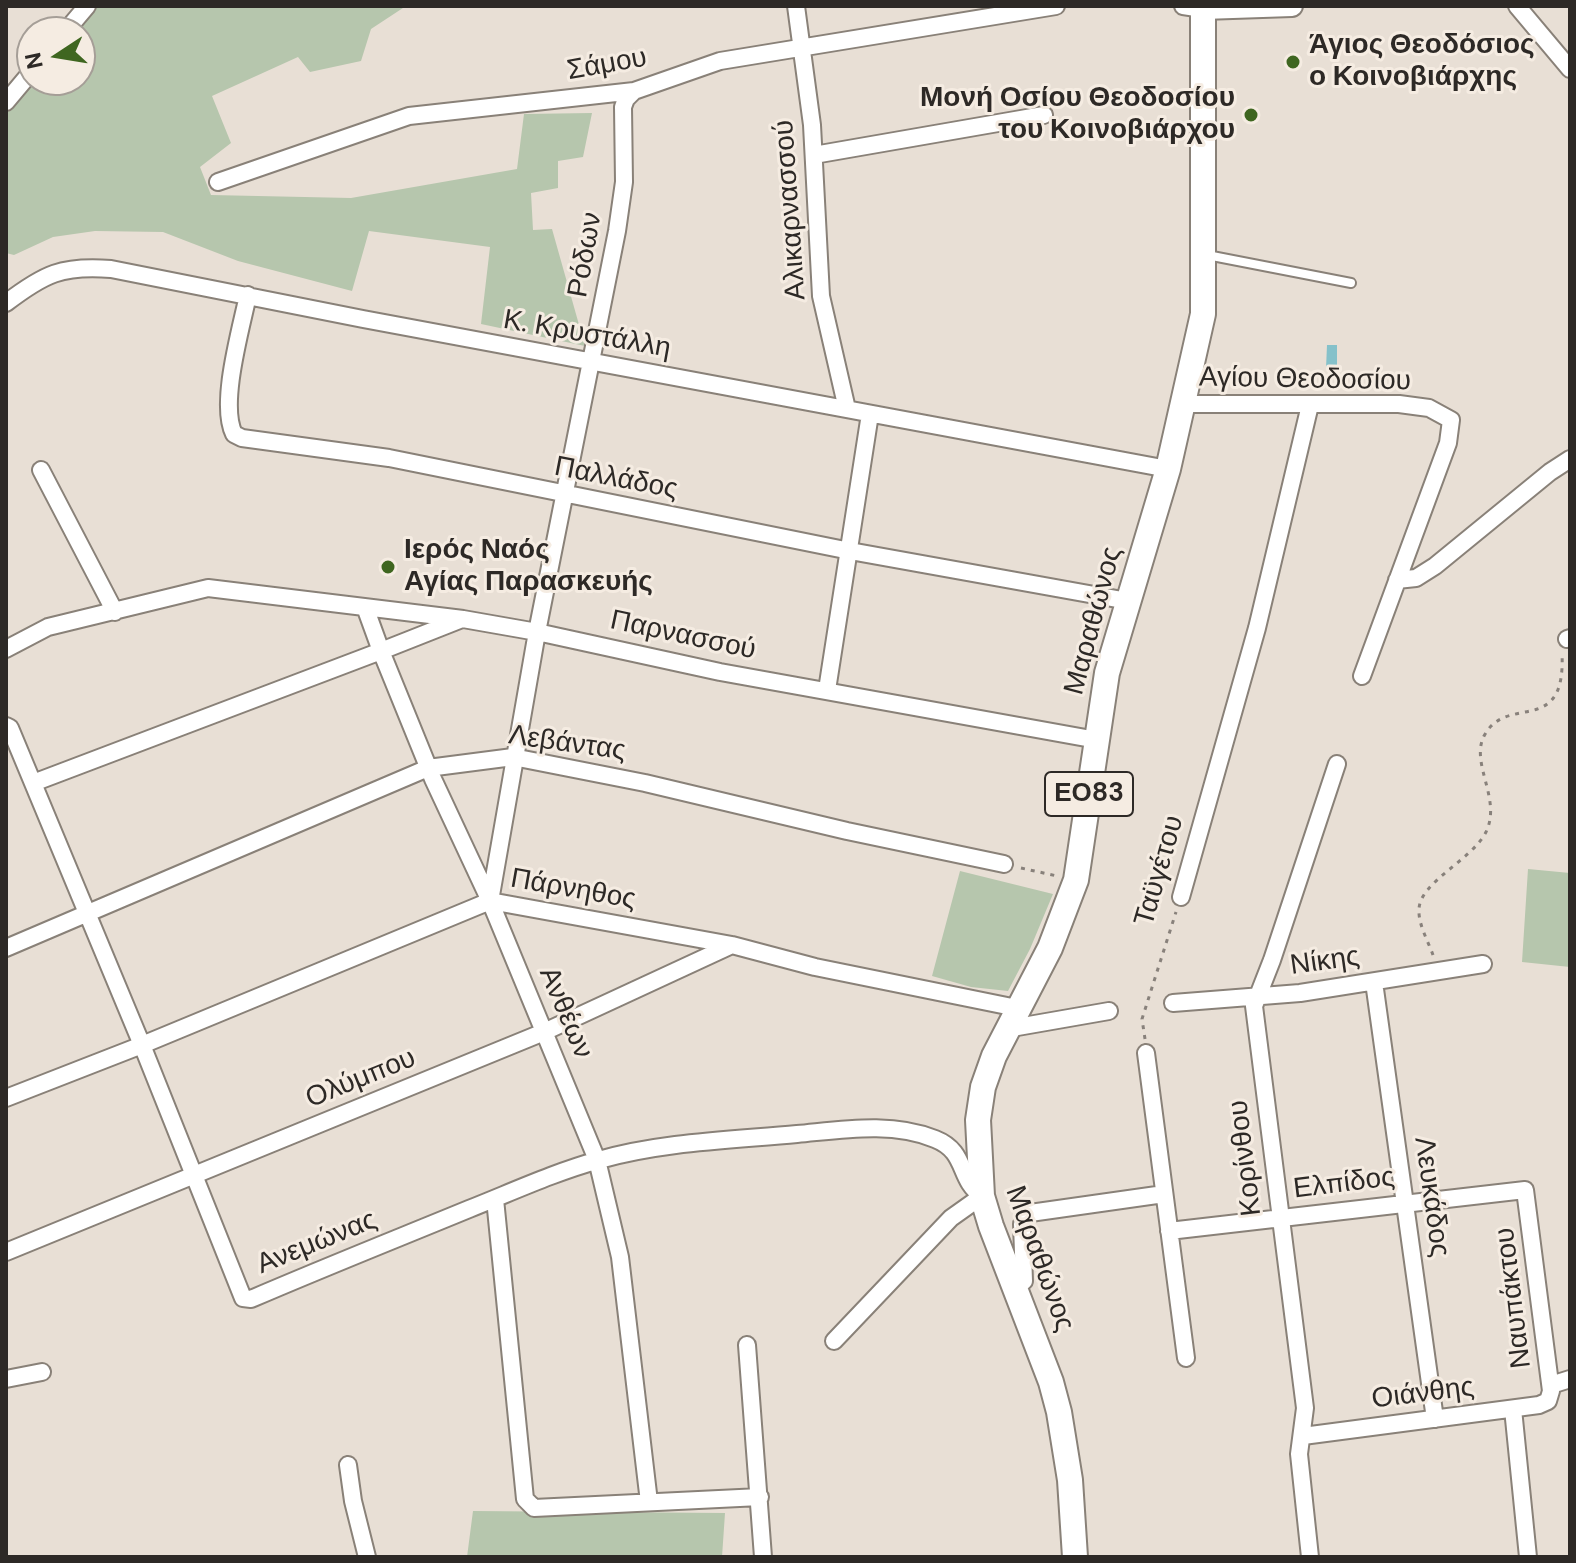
<!DOCTYPE html>
<html>
<head>
<meta charset="utf-8">
<style>
	body { margin:0 }
	#map { position:relative; width:1576px; height:1563px; overflow:hidden; background:#e8dfd5; font-family:"DM Sans",sans-serif }
	canvas { display:block }
	.frame { position:absolute; inset:0; border:8px solid #2d2926; pointer-events:none }
	.north { position:absolute; left:16px; top:16px; width:80px; height:80px; box-sizing:border-box; background:#f5ece2; border:2px solid #a59e97; border-radius:50%; rotate:258deg; font-size:22px; font-weight:700; line-height:32px; text-align:center; color:#2d2926 }
	.north::after { content:''; display:block; margin:auto; width:28px; height:36px; background:#3f6620; clip-path:polygon(50% 0,100% 100%,50% 72%,0 100%) }
</style>
</head>
<body>
<div id="map">
<canvas width="1576" height="1563"></canvas>
<div class="frame"></div>
<div class="north">N</div>
</div>
<script>
const ctx = document.querySelector('canvas').getContext('2d');
ctx.lineJoin = 'round';
function paint(path, color) {
  ctx.fillStyle = color;
  ctx.fill(path, 'evenodd');
}
function trace(path, color, width, dash) {
  ctx.strokeStyle = color;
  ctx.lineWidth = width;
  ctx.lineCap = dash ? 'butt' : 'round';
  ctx.setLineDash(dash || []);
  ctx.stroke(path);
}
function write(font, color, halo, rows, align = 'center') {
  ctx.font = font + ' "DM Sans",sans-serif';
  ctx.lineWidth = 6;
  ctx.setLineDash([]);
  ctx.textBaseline = 'middle';
  ctx.strokeStyle = halo;
  ctx.fillStyle = color;
  for (const [text, x, y, turn = 0] of rows) {
    ctx.save();
    ctx.translate(x, y);
    ctx.rotate((+turn || 0) * Math.PI / 180);
    ctx.textAlign = isNaN(turn) ? turn : align;
    if (halo) ctx.strokeText(text, 0, 0);
    ctx.fillText(text, 0, 0);
    ctx.restore();
  }
}
paint(new Path2D(`
	M 95,6 L 406,6 L 371,29 L 361,61 L 310,72 L 298,57 L 212,96 L 231,143 L 200,167 L 211,195 L 351,198 L 517,169 L 524,114 L 592,113 L 583,157 L 558,161 L 558,188 L 531,193 L 533,230 L 552,229 L 585,346 L 481,324 L 490,247 L 369,231 L 352,291 L 238,261 L 163,232 L 95,231 L 53,237 L 14,255 L 6,253 L 6,114 L 34,80 L 80,80 L 80,32 L 74,32 Z
	M 1528,869 L 1570,873 L 1570,967 L 1522,962 Z
	M 960,871 L 1053,894 L 1030,949 L 1008,991 L 971,987 L 932,976 Z
	M 473,1511 L 725,1513 L 722,1557 L 467,1557 Z`), '#b6c6ad');
paint(new Path2D(`
	M 1327,345 L 1337,345 L 1337,369 L 1326,369 Z`), '#85c1ca');
const service = new Path2D(`
	M 1207,255 L 1351,283`);
const minor = new Path2D(`
	M 796,6 L 812,125 L 821,296 L 847,409
	M 1183,6 L 1203,9
	M 1517,6 L 1570,69
	M 65,32 L 87,6
	M 6,102 L 32,71
	M 814,155 L 1044,115
	M 218,182 L 409,116 L 634,91 L 720,61 L 1056,6
	M 248,295 C 241,329 219,404 234,434 L 242,438 L 389,458 L 850,551 L 1128,601
	M 6,303 C 44,274 62,265 111,269 L 363,319 L 1168,469
	M 1181,404 L 1399,404 L 1429,408 L 1451,420 L 1448,443 L 1362,676
	M 41,470 L 115,612
	M 1397,580 L 1416,578 L 1435,566 L 1550,472 L 1570,459
	M 462,619 L 381,651 L 433,779 L 490,901 L 597,1160 L 620,1257 L 649,1502
	M 1567,639 L 1570,638
	M 6,649 L 48,627 L 208,588 L 463,619 L 537,632 L 720,672 L 1097,740
	M 827,690 L 870,414
	M 6,726 L 10,728 L 142,1045 L 243,1298 L 251,1299 C 323,1268 396,1239 469,1209 C 512,1192 555,1172 599,1160 C 661,1142 733,1140 797,1134 C 841,1130 892,1121 935,1139 C 968,1152 957,1179 982,1196 L 951,1218 L 834,1341
	M 33,783 L 381,651 L 365,607
	M 1181,897 L 1257,628 L 1310,405
	M 490,901 L 537,632 L 617,231 L 624,182 L 623,107 L 626,99 L 634,91
	M 6,948 L 428,768 L 513,757 L 645,783 L 847,831 L 1004,864
	M 1374,982 L 1435,1419
	M 1173,1003 L 1300,993 L 1483,964
	M 1006,1029 L 1109,1011
	M 1146,1053 L 1186,1358
	M 6,1098 L 142,1045 L 490,901 L 732,945 L 815,967 L 1017,1008
	M 495,1199 L 525,1499 L 534,1508 L 760,1497
	M 1169,1231 L 1525,1190 L 1551,1391 L 1548,1401 L 1539,1405 L 1303,1436
	M 6,1252 L 544,1032 L 732,945
	M 1015,1287 L 1024,1281 L 1022,1224 L 1030,1213 L 1164,1194
	M 747,1345 L 763,1557
	M 6,1379 L 42,1372
	M 1551,1385 L 1570,1379
	M 1513,1409 L 1528,1557
	M 348,1465 L 353,1501 L 367,1557
	M 1310,1557 L 1299,1454 L 1305,1408 L 1254,1006 L 1272,960 L 1337,764`);
const tertiary = new Path2D(`
	M 1203,9 L 1292,6`);
const primary = new Path2D(`
	M 1075,1557 L 1070,1480 L 1059,1412 L 1051,1382 L 991,1226 L 982,1196 L 978,1120 L 983,1087 L 994,1056 L 1050,948 L 1076,880 L 1107,673 L 1168,469 L 1203,314 L 1203,6`);
trace(service, '#898178', 12);
trace(minor, '#898178', 20);
trace(tertiary, '#898178', 24);
trace(primary, '#898178', 28);
trace(new Path2D(`
	M 1021,868 L 1057,876
	M 1433,955 C 1428,941 1418,924 1419,909 C 1420,882 1472,860 1486,832 C 1502,799 1470,764 1484,736 C 1507,692 1566,739 1562,653
	M 1145,1039 L 1142,1019 L 1176,912`), '#88817b', 3, [4, 6]);
trace(service, '#fff', 8);
trace(minor, '#fff', 16);
trace(tertiary, '#fff', 20);
trace(primary, '#fff', 24);
for (const [x, y, r, color] of [
	[1293,62,8,"#3f6620"],
	[1251,115,8,"#3f6620"],
	[388,567,8,"#3f6620"]
]) {
  const dot = new Path2D();
  dot.arc(x, y, r, 0, 2 * Math.PI);
  ctx.fillStyle = color;
  ctx.fill(dot);
  trace(dot, '#f5ece2', 3);
}
for (const [x, y, w] of [
	[1089,794,88]
]) {
  const box = new Path2D();
  box.roundRect(x - w / 2, y - 22, w, 44, 6);
  ctx.fillStyle = '#f5ece2';
  ctx.fill(box);
  trace(box, '#2d2926', 2);
}
write('bold 26px', '#2d2926', null, [
	["ΕΟ83",1089,794]
]);
write('bold 28px', '#2d2926', '#f5ece2', [
	["Άγιος Θεοδόσιος",1309,46],
	["ο Κοινοβιάρχης",1309,78],
	["Μονή Οσίου Θεοδοσίου",1235,99,"right"],
	["του Κοινοβιάρχου",1235,131,"right"],
	["Ιερός Ναός",404,551],
	["Αγίας Παρασκευής",404,583]
], 'left');
write('28px', '#2d2926', '#f5ece2', [
	["Σάμου",607,65,-10],
	["Αλικαρνασσού",791,210,-94],
	["Ρόδων",586,255,-80],
	["Κ. Κρυστάλλη",587,335,10],
	["Αγίου Θεοδοσίου",1305,380,1],
	["Παλλάδος",616,479,11],
	["Μαραθώνος",1094,621,-75],
	["Παρνασσού",683,636,12],
	["Λεβάντας",567,744,8],
	["Ταϋγέτου",1160,871,-74],
	["Πάρνηθος",573,890,10],
	["Νίκης",1325,962,-8],
	["Ανθέων",565,1013,67],
	["Ολύμπου",361,1079,-22],
	["Κορίνθου",1246,1158,-97],
	["Ελπίδος",1344,1184,-7],
	["Λευκάδος",1431,1197,82],
	["Ανεμώνας",317,1243,-22],
	["Μαραθώνος",1039,1259,70],
	["Ναυπάκτου",1514,1298,-97],
	["Οιάνθης",1423,1394,-7]
]);
</script>
</body>
</html>
